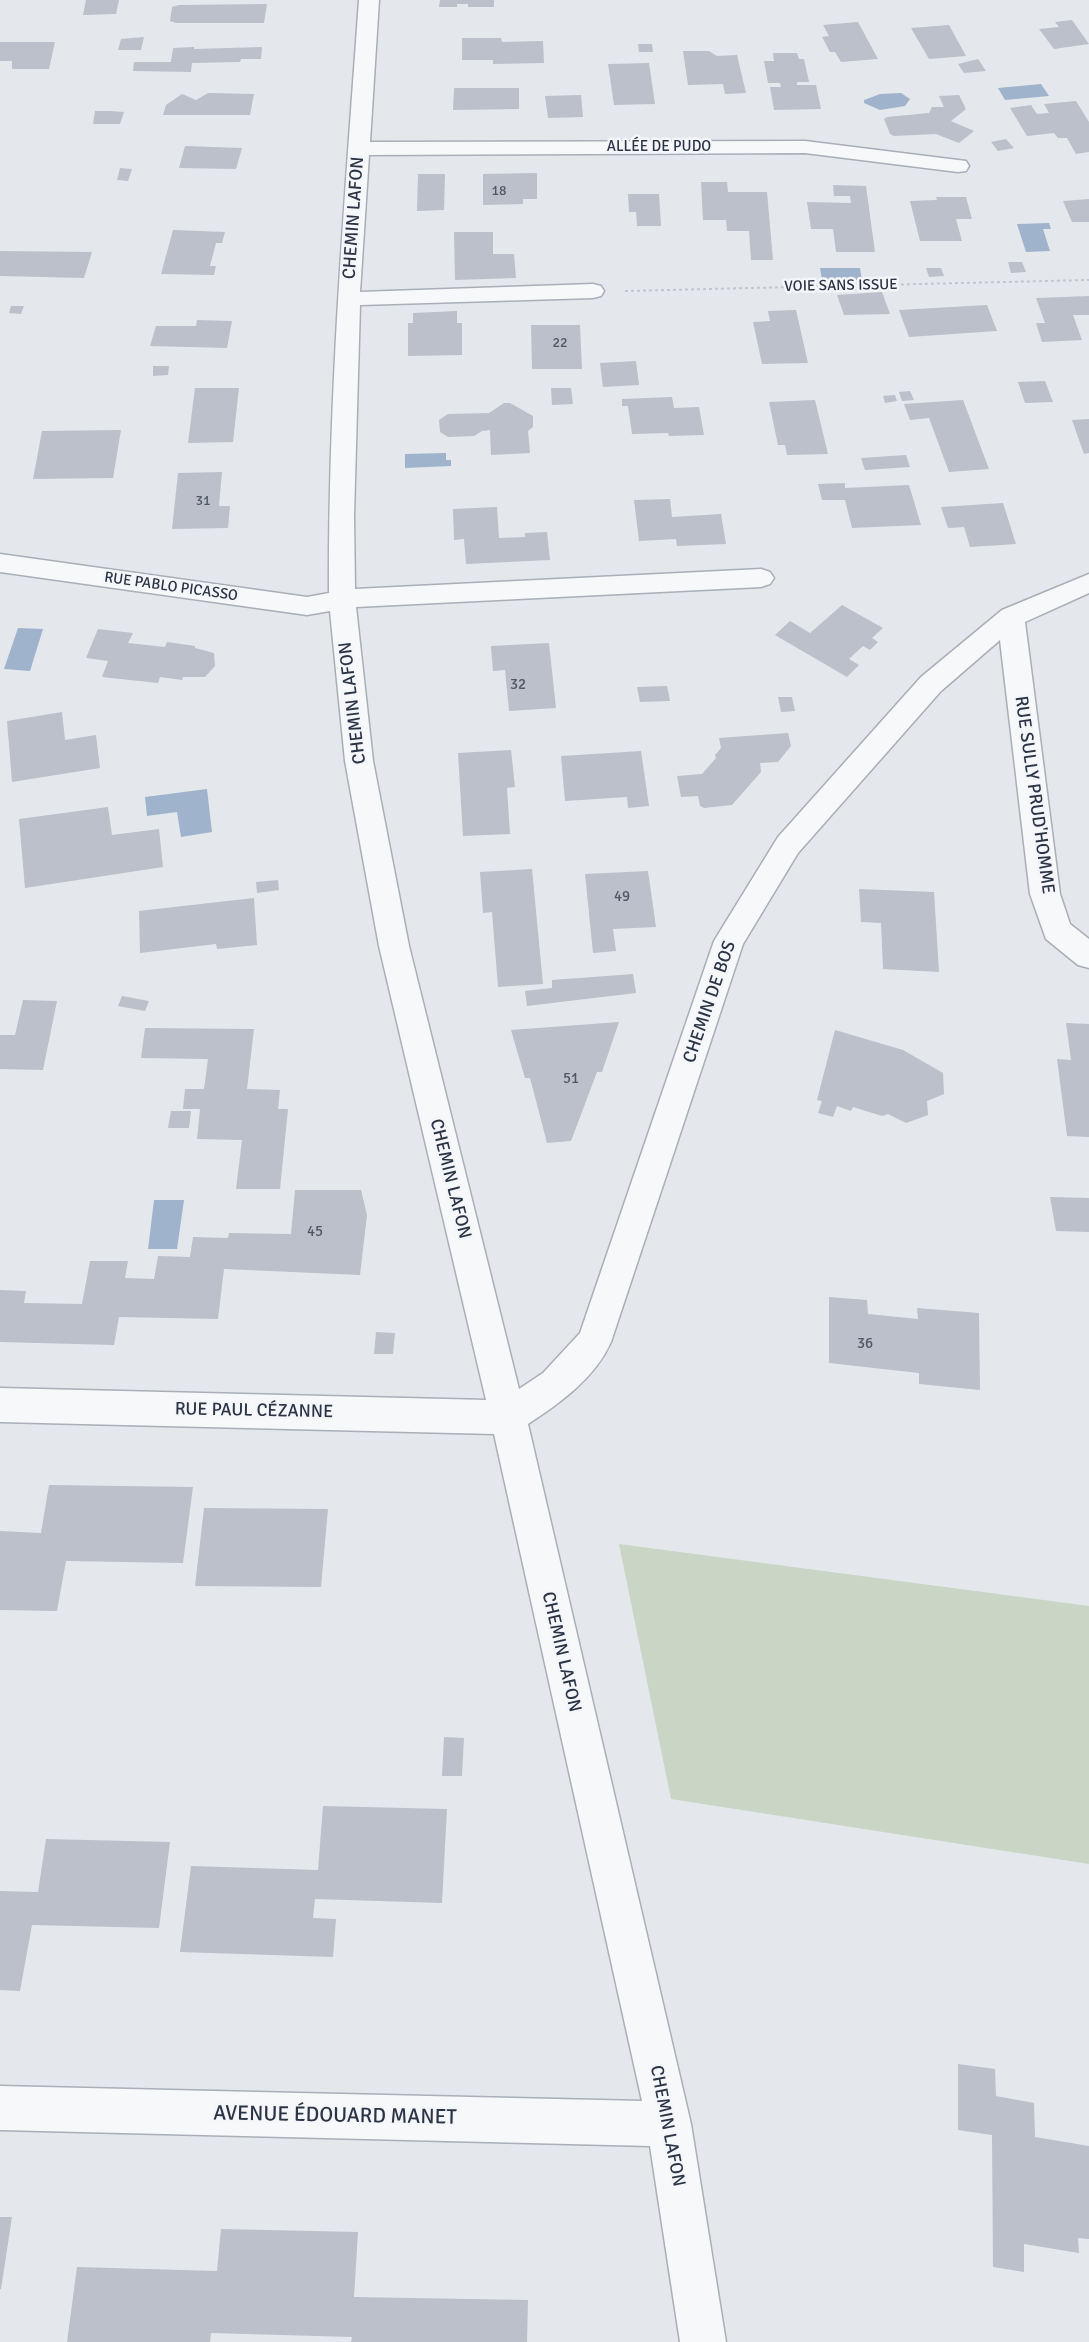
<!DOCTYPE html>
<html>
<head>
<meta charset="utf-8">
<style>
	body { margin:0 }
	canvas { display:block; background:#e4e7ec }
</style>
</head>
<body>
<canvas width="1089" height="2342"></canvas>
<script>
const ctx = document.querySelector('canvas').getContext('2d');
ctx.lineJoin = 'round';
function paint(path, color) {
  ctx.fillStyle = color;
  ctx.fill(path, 'evenodd');
}
function trace(path, color, width, dash) {
  ctx.strokeStyle = color;
  ctx.lineWidth = width;
  ctx.lineCap = dash ? 'butt' : 'round';
  ctx.setLineDash(dash || []);
  ctx.stroke(path);
}
function write(font, color, halo, rows, align = 'center') {
  ctx.font = font + ' Signika,sans-serif';
  ctx.lineWidth = 5;
  ctx.setLineDash([]);
  ctx.textBaseline = 'middle';
  ctx.strokeStyle = halo;
  ctx.fillStyle = color;
  for (const [text, x, y, turn = 0] of rows) {
    ctx.save();
    ctx.translate(x, y);
    ctx.rotate((+turn || 0) * Math.PI / 180);
    ctx.textAlign = isNaN(turn) ? turn : align;
    if (halo) ctx.strokeText(text, 0, 0);
    ctx.fillText(text, 0, 0);
    ctx.restore();
  }
}
paint(new Path2D(`
	M 619,1544 L 1089,1606 L 1089,1864 L 671,1799 Z`), '#c9d6c5');
paint(new Path2D(`
	M 1041,84 L 1049,96 L 1005,100 L 998,88 Z
	M 901,93 L 910,99 L 905,106 L 880,110 L 864,103 L 864,100 L 880,94 Z
	M 1049,223 L 1051,229 L 1043,229 L 1050,251 L 1026,252 L 1017,224 Z
	M 820,268 L 860,268 L 862,280 L 822,280 Z
	M 446,453 L 446,460 L 451,460 L 451,466 L 405,468 L 405,454 Z
	M 18,628 L 43,629 L 30,671 L 4,669 Z
	M 207,789 L 212,832 L 181,837 L 177,812 L 147,816 L 145,797 Z
	M 154,1200 L 184,1200 L 177,1249 L 148,1249 Z`), '#9fb4cc');
paint(new Path2D(`
	M 86,0 L 119,0 L 116,14 L 83,15 Z
	M 440,0 L 494,0 L 494,7 L 468,7 L 468,4 L 457,4 L 457,7 L 439,7 Z
	M 267,4 L 264,23 L 176,23 L 170,21 L 172,7 L 179,5 Z
	M 1072,20 L 1089,44 L 1054,49 L 1039,29 L 1059,27 L 1055,22 Z
	M 858,22 L 878,59 L 841,62 L 835,52 L 830,52 L 822,37 L 829,36 L 823,25 Z
	M 949,25 L 966,56 L 929,59 L 911,28 Z
	M 144,37 L 141,50 L 118,50 L 121,39 Z
	M 462,38 L 501,38 L 502,42 L 543,41 L 544,63 L 493,64 L 493,60 L 462,60 Z
	M 0,42 L 55,42 L 49,69 L 12,69 L 12,61 L 0,61 Z
	M 638,44 L 652,44 L 653,52 L 639,52 Z
	M 194,47 L 194,49 L 262,47 L 261,59 L 241,59 L 240,62 L 192,63 L 191,72 L 133,71 L 134,62 L 171,62 L 173,48 Z
	M 683,51 L 709,51 L 717,56 L 737,55 L 746,93 L 725,94 L 723,84 L 688,85 Z
	M 773,53 L 797,53 L 799,59 L 804,59 L 809,82 L 797,82 L 797,85 L 816,85 L 821,109 L 774,110 L 770,87 L 781,87 L 780,83 L 768,83 L 764,61 L 774,61 Z
	M 978,59 L 986,71 L 964,73 L 958,64 Z
	M 649,63 L 655,104 L 614,105 L 608,64 Z
	M 454,88 L 519,88 L 519,109 L 453,110 Z
	M 208,93 L 254,94 L 250,115 L 163,115 L 166,105 L 182,94 L 196,100 Z
	M 581,95 L 583,117 L 548,118 L 545,96 Z
	M 959,95 L 966,109 L 951,121 L 974,131 L 959,143 L 936,134 L 894,136 L 890,134 L 884,119 L 887,117 L 929,113 L 932,107 L 944,107 L 939,96 Z
	M 1076,101 L 1089,122 L 1089,152 L 1076,154 L 1067,138 L 1058,138 L 1054,133 L 1027,136 L 1010,108 L 1031,105 L 1037,114 L 1049,113 L 1044,104 Z
	M 95,111 L 110,111 L 124,112 L 120,124 L 93,124 Z
	M 1006,139 L 1014,148 L 998,151 L 991,142 Z
	M 185,146 L 242,148 L 236,169 L 179,168 Z
	M 120,168 L 132,169 L 128,181 L 117,180 Z
	M 537,173 L 537,199 L 523,199 L 523,204 L 483,205 L 483,174 Z
	M 418,174 L 445,174 L 444,210 L 417,211 Z
	M 701,182 L 727,182 L 728,192 L 767,192 L 773,260 L 751,260 L 749,231 L 727,231 L 726,220 L 703,220 Z
	M 833,185 L 866,186 L 875,252 L 836,252 L 833,229 L 811,229 L 807,202 L 851,203 L 850,196 L 834,196 Z
	M 628,194 L 659,194 L 661,226 L 637,226 L 636,212 L 629,212 Z
	M 936,197 L 966,197 L 972,219 L 956,219 L 962,241 L 920,241 L 910,201 L 937,200 Z
	M 1089,199 L 1089,222 L 1072,222 L 1063,201 Z
	M 173,230 L 225,232 L 222,243 L 216,243 L 210,266 L 216,266 L 214,275 L 161,274 Z
	M 454,232 L 493,232 L 493,254 L 514,254 L 516,278 L 455,280 Z
	M 0,251 L 92,252 L 84,278 L 0,276 Z
	M 1008,262 L 1022,262 L 1026,272 L 1011,273 Z
	M 926,268 L 941,268 L 944,276 L 929,277 Z
	M 882,292 L 890,314 L 844,315 L 837,295 Z
	M 1089,296 L 1089,315 L 1073,315 L 1082,340 L 1042,342 L 1036,323 L 1045,323 L 1036,298 Z
	M 987,305 L 997,331 L 909,337 L 899,310 Z
	M 11,306 L 24,306 L 21,314 L 9,313 Z
	M 796,310 L 808,363 L 762,364 L 753,322 L 770,321 L 768,311 Z
	M 457,311 L 457,323 L 462,323 L 462,355 L 408,356 L 408,323 L 413,323 L 413,313 Z
	M 197,320 L 232,321 L 227,348 L 150,346 L 156,326 L 196,326 Z
	M 531,325 L 580,325 L 582,369 L 532,369 Z
	M 636,361 L 639,385 L 603,387 L 600,363 Z
	M 153,366 L 169,366 L 168,375 L 153,376 Z
	M 1045,381 L 1053,402 L 1025,403 L 1018,382 Z
	M 195,388 L 239,388 L 233,442 L 188,443 Z
	M 551,388 L 571,388 L 573,404 L 552,405 Z
	M 910,391 L 914,400 L 902,401 L 899,392 Z
	M 895,395 L 897,401 L 885,403 L 883,396 Z
	M 672,397 L 674,408 L 699,407 L 704,435 L 669,436 L 668,433 L 632,434 L 628,406 L 622,406 L 622,399 Z
	M 815,400 L 828,454 L 787,455 L 785,445 L 778,445 L 769,402 Z
	M 963,400 L 989,469 L 949,472 L 929,418 L 910,420 L 904,404 Z
	M 504,403 L 510,403 L 533,416 L 533,427 L 528,431 L 530,453 L 491,455 L 490,430 L 482,431 L 474,436 L 448,437 L 440,432 L 439,420 L 448,414 L 489,413 Z
	M 1089,419 L 1089,453 L 1084,454 L 1072,420 Z
	M 121,430 L 113,478 L 33,479 L 42,431 Z
	M 906,455 L 910,467 L 865,470 L 861,458 Z
	M 222,472 L 219,506 L 230,506 L 228,528 L 172,529 L 178,473 Z
	M 845,483 L 845,488 L 909,485 L 921,525 L 852,528 L 845,500 L 822,500 L 818,484 Z
	M 670,499 L 672,517 L 721,514 L 726,544 L 677,546 L 676,539 L 639,541 L 634,500 Z
	M 1003,503 L 1016,544 L 970,547 L 964,527 L 948,528 L 941,507 Z
	M 497,507 L 499,538 L 525,537 L 525,533 L 547,532 L 550,560 L 466,564 L 464,539 L 454,540 L 453,509 Z
	M 842,605 L 883,628 L 872,638 L 878,642 L 870,650 L 863,646 L 849,659 L 859,665 L 847,677 L 775,635 L 790,621 L 810,633 Z
	M 98,629 L 133,633 L 128,643 L 165,647 L 167,642 L 195,646 L 195,648 L 214,653 L 215,666 L 205,677 L 183,677 L 182,680 L 160,677 L 158,683 L 102,677 L 108,661 L 86,658 Z
	M 549,643 L 556,708 L 509,711 L 505,670 L 493,671 L 491,646 Z
	M 667,686 L 670,701 L 640,702 L 637,687 Z
	M 778,697 L 792,697 L 795,711 L 781,712 Z
	M 62,712 L 65,740 L 96,735 L 100,768 L 12,782 L 7,721 Z
	M 788,733 L 791,746 L 778,762 L 760,763 L 761,772 L 732,805 L 704,808 L 700,806 L 698,796 L 681,797 L 677,776 L 702,774 L 716,758 L 715,755 L 721,748 L 719,738 Z
	M 511,750 L 515,787 L 507,788 L 510,834 L 463,836 L 458,753 Z
	M 641,751 L 649,806 L 628,808 L 627,797 L 565,801 L 561,756 Z
	M 108,807 L 112,835 L 159,829 L 163,867 L 25,888 L 19,819 Z
	M 532,869 L 543,984 L 498,987 L 492,912 L 483,913 L 480,872 Z
	M 648,871 L 656,927 L 613,929 L 616,951 L 593,953 L 585,874 Z
	M 278,880 L 279,890 L 257,893 L 256,882 Z
	M 859,889 L 934,892 L 939,972 L 883,969 L 881,923 L 861,922 Z
	M 254,898 L 257,945 L 217,949 L 216,944 L 140,953 L 139,911 Z
	M 633,974 L 636,993 L 527,1006 L 525,991 L 552,988 L 552,980 Z
	M 122,996 L 149,1001 L 145,1011 L 118,1006 Z
	M 23,1000 L 57,1001 L 43,1070 L 0,1069 L 0,1035 L 15,1035 Z
	M 619,1022 L 602,1072 L 597,1072 L 571,1141 L 547,1143 L 530,1078 L 525,1078 L 511,1030 Z
	M 1066,1023 L 1089,1024 L 1089,1137 L 1067,1136 L 1057,1059 L 1071,1060 Z
	M 145,1028 L 254,1029 L 247,1089 L 280,1090 L 278,1109 L 288,1109 L 280,1189 L 236,1189 L 242,1140 L 197,1139 L 200,1109 L 183,1109 L 185,1089 L 204,1089 L 208,1059 L 141,1058 Z
	M 835,1030 L 903,1050 L 943,1073 L 944,1094 L 927,1101 L 928,1115 L 906,1123 L 888,1114 L 882,1116 L 853,1107 L 851,1111 L 837,1106 L 833,1117 L 818,1113 L 822,1101 L 817,1100 Z
	M 171,1111 L 191,1111 L 189,1128 L 168,1128 Z
	M 295,1190 L 361,1190 L 367,1215 L 360,1275 L 224,1269 L 218,1319 L 119,1317 L 114,1345 L 0,1342 L 0,1290 L 26,1291 L 24,1303 L 82,1304 L 90,1261 L 128,1261 L 125,1278 L 154,1279 L 158,1256 L 190,1257 L 193,1237 L 228,1238 L 229,1233 L 291,1234 Z
	M 1050,1197 L 1089,1198 L 1089,1232 L 1056,1231 Z
	M 829,1297 L 867,1300 L 868,1314 L 918,1319 L 917,1308 L 979,1313 L 980,1390 L 919,1384 L 919,1373 L 829,1363 Z
	M 376,1332 L 395,1333 L 393,1354 L 374,1354 Z
	M 49,1485 L 193,1487 L 183,1563 L 66,1561 L 57,1611 L 0,1610 L 0,1531 L 41,1533 Z
	M 204,1508 L 328,1509 L 321,1587 L 195,1586 Z
	M 444,1737 L 464,1738 L 462,1776 L 442,1776 Z
	M 323,1806 L 447,1809 L 442,1903 L 315,1899 L 313,1918 L 336,1919 L 333,1957 L 180,1952 L 191,1866 L 318,1870 Z
	M 46,1839 L 170,1842 L 159,1928 L 32,1925 L 20,1991 L 0,1990 L 0,1891 L 38,1892 Z
	M 958,2064 L 995,2069 L 996,2096 L 1034,2103 L 1035,2137 L 1089,2146 L 1089,2239 L 1078,2238 L 1079,2253 L 1024,2244 L 1024,2272 L 993,2267 L 992,2135 L 958,2130 Z
	M 0,2217 L 12,2217 L 1,2289 L 0,2289 Z
	M 221,2229 L 358,2232 L 354,2297 L 528,2300 L 527,2342 L 351,2342 L 352,2337 L 211,2333 L 210,2342 L 67,2342 L 77,2267 L 217,2271 Z`), '#bbc0ca');
const minor = new Path2D(`
	M 359,0 L 379,0 L 370,142 L 805,141 L 958,160 L 966,161 L 969,166 L 966,171 L 958,172 L 805,153 L 369,155 L 360,292 L 593,284 L 601,286 L 604,291 L 601,296 L 593,298 L 360,305 L 354,516 L 355,589 L 761,569 L 770,572 L 774,578 L 770,584 L 761,587 L 356,607 L 373,761 L 409,946 L 519,1389 L 543,1373 L 580,1333 L 714,941 L 778,837 L 921,677 L 1002,610 L 1089,574 L 1089,593 L 1025,622 L 1060,894 L 1070,924 L 1089,939 L 1089,968 L 1078,965 L 1046,939 L 1030,894 L 1000,640 L 941,691 L 798,853 L 743,944 L 611,1342 C 595,1378 560,1403 528,1424 L 691,2124 L 726,2342 L 680,2342 L 650,2146 L 0,2130 L 0,2086 L 642,2101 L 494,1434 L 0,1422 L 0,1388 L 486,1400 L 379,946 L 345,761 L 330,611 L 307,615 L 0,572 L 0,554 L 307,597 L 329,593 C 328,394 345,197 359,0 Z`);
trace(minor, '#a9aeb7', 3);
trace(new Path2D(`
	M 625,291 L 1089,280`), '#c2c5cb', 2, [3, 3]);
paint(minor, '#f7f8fa');
write('14px', '#4f5766', null, [
	["18",499,191],
	["22",560,343],
	["31",203,501]
]);
write('15px', '#2b3445', '#f4f6f9', [
	["ALLÉE DE PUDO",659,147],
	["VOIE SANS ISSUE",841,286,-1],
	["RUE PABLO PICASSO",171,587,8]
]);
write('15px', '#4f5766', null, [
	["32",518,685],
	["49",622,897],
	["51",571,1079],
	["45",315,1232],
	["36",865,1344]
]);
write('18px', '#2b3445', '#f4f6f9', [
	["CHEMIN LAFON",354,218,-86],
	["CHEMIN LAFON",353,703,-97],
	["RUE SULLY PRUD'HOMME",1034,795,82],
	["CHEMIN DE BOS",710,1002,-71],
	["CHEMIN LAFON",450,1179,76],
	["RUE PAUL CÉZANNE",254,1411,1],
	["CHEMIN LAFON",561,1652,77],
	["CHEMIN LAFON",667,2126,79]
]);
write('21px', '#2b3445', '#f4f6f9', [
	["AVENUE ÉDOUARD MANET",335,2116,1]
]);
</script>
</body>
</html>
